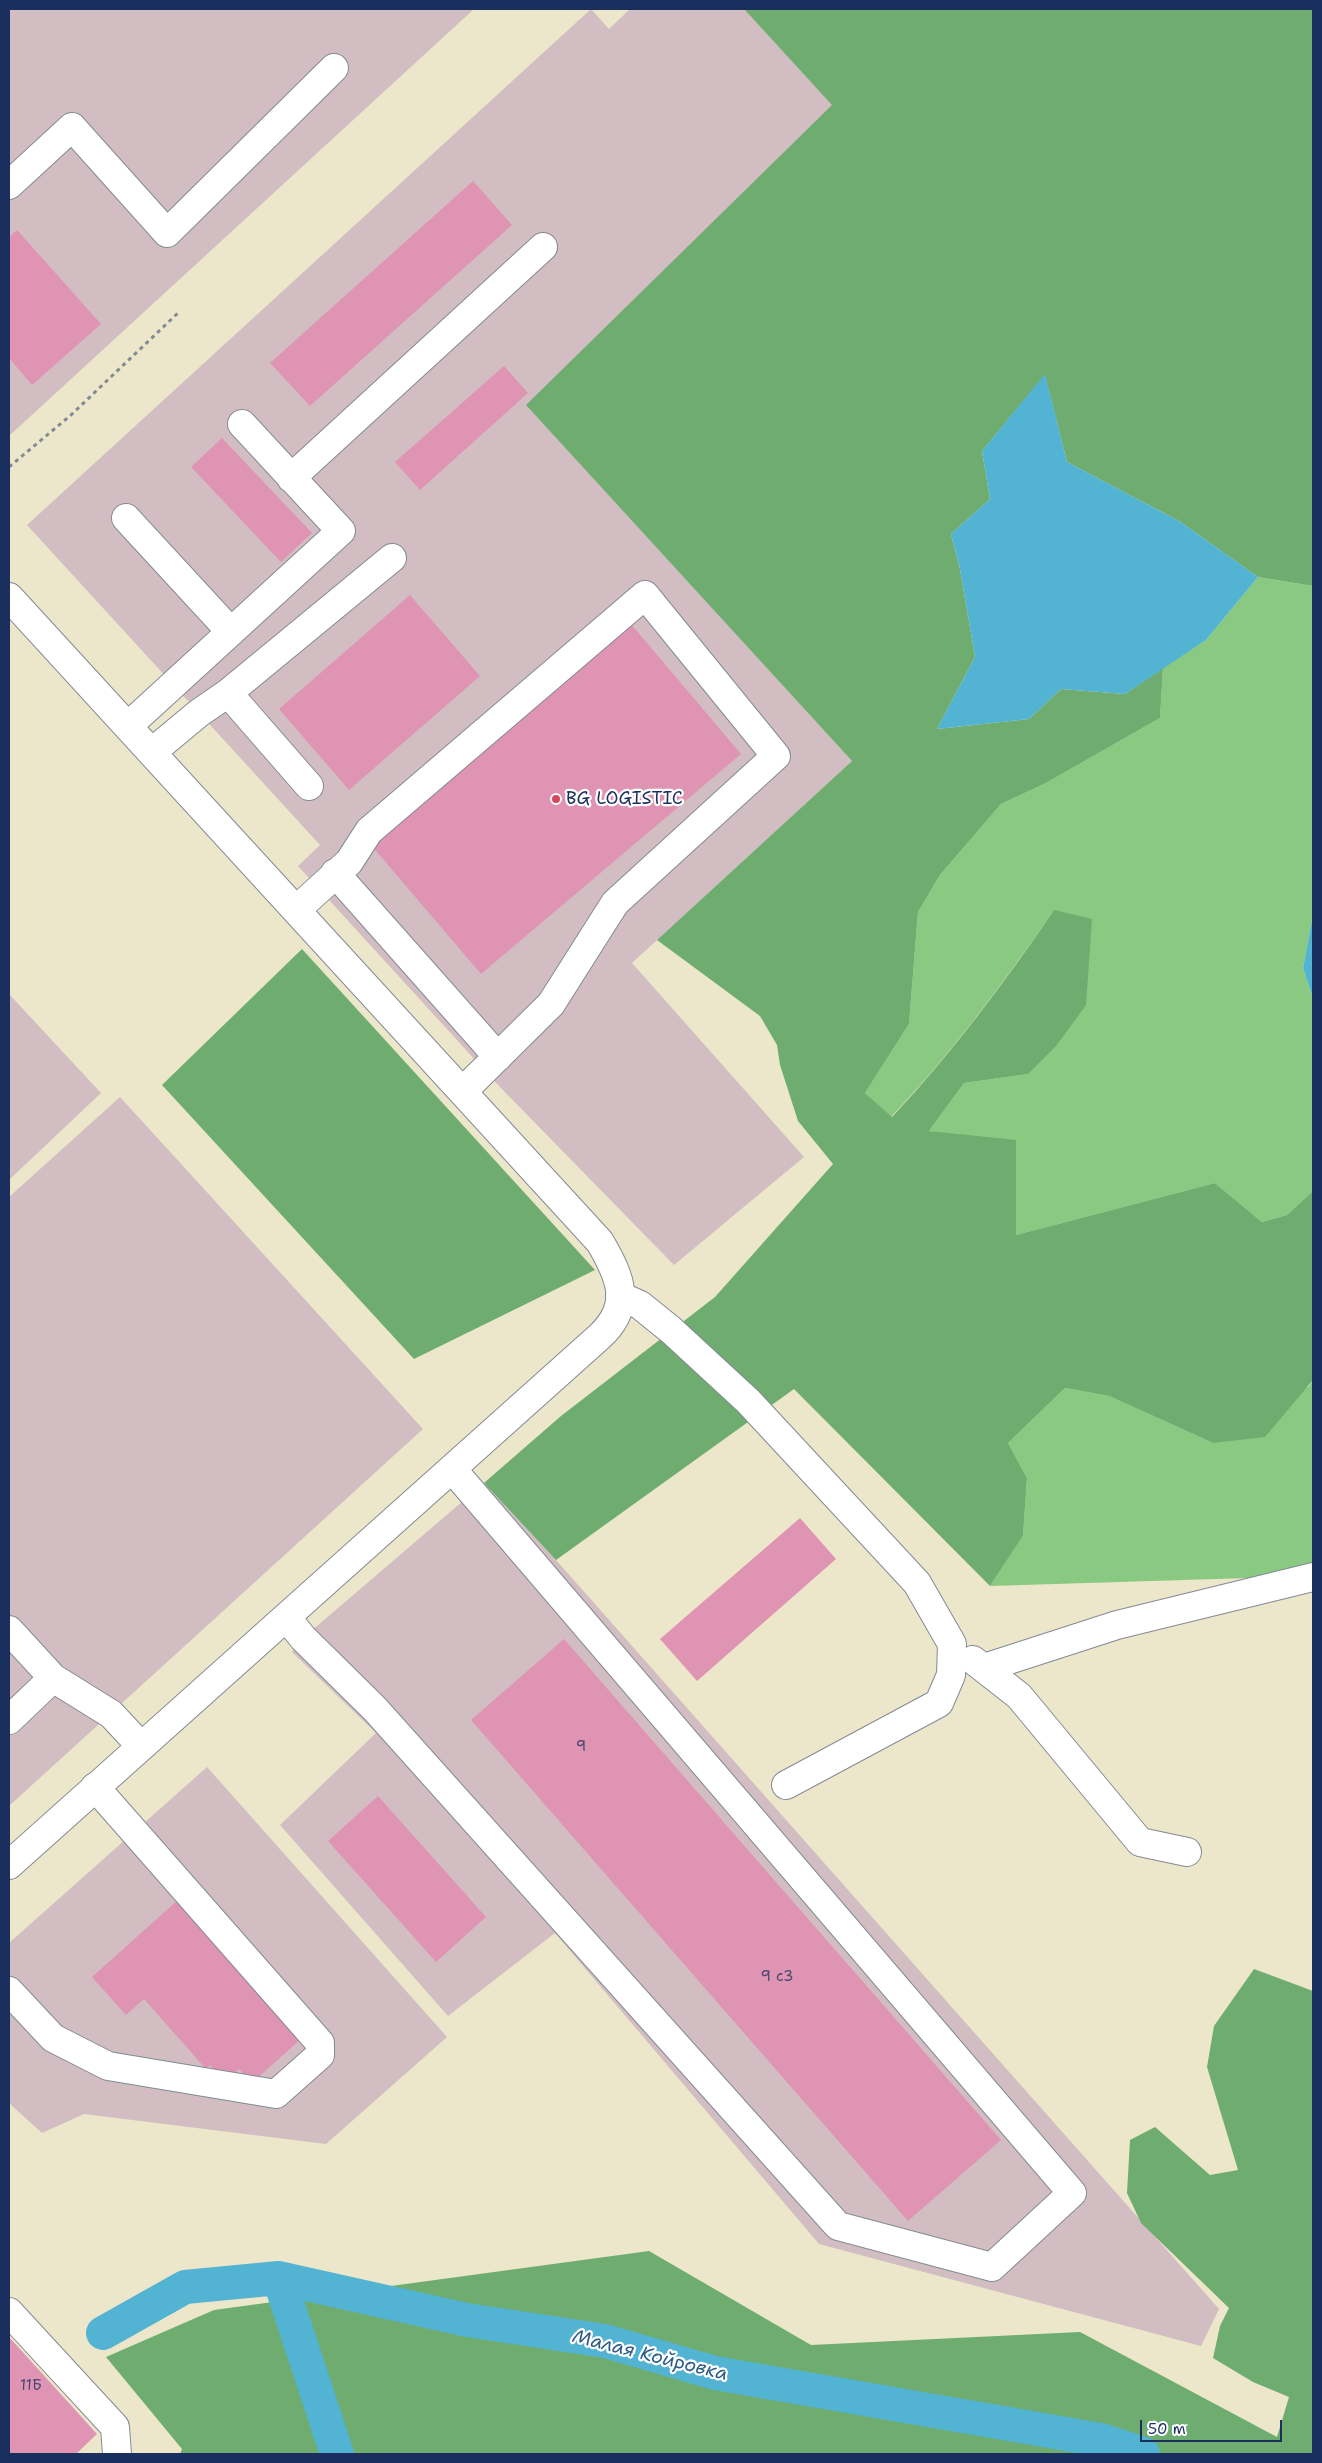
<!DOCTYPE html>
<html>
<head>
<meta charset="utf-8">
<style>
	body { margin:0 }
	#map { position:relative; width:1322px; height:2463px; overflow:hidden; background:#ece6ca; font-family:"Shantell Sans",sans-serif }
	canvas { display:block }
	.frame { position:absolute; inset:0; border:10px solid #1b2f5e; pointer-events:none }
	.scale { position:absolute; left:1140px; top:2420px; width:142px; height:22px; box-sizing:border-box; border:2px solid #1b2f5e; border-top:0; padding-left:6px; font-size:15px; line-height:18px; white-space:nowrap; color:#1b2f5e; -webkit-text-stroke:4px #fff; paint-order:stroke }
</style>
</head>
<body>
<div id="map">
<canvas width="1322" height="2463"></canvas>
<div class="frame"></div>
<div class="scale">50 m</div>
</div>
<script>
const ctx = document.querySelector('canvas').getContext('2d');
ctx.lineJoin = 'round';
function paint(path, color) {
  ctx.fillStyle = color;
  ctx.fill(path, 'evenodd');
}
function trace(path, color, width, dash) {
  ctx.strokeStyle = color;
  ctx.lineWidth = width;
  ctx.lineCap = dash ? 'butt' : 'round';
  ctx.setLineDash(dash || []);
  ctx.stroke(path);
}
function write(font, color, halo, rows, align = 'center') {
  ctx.font = font + ' "Shantell Sans",sans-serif';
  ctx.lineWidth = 4.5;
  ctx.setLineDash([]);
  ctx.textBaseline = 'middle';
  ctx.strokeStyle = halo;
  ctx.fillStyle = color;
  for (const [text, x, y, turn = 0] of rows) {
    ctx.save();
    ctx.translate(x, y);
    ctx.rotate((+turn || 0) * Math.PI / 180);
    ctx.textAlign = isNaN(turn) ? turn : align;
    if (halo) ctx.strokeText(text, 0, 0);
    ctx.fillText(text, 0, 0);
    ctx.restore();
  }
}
paint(new Path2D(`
	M 9,9 L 474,9 L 9,436 Z
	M 591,9 L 609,29 L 630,9 L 744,9 L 833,105 L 527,405 L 852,761 L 632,963 L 804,1157 L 674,1265 L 498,1085 L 298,866 L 320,845 L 27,525 Z
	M 9,994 L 101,1093 L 9,1180 Z
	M 120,1097 L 423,1429 L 9,1806 L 9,1197 Z
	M 484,1483 L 556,1560 L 1219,2309 L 1201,2346 L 819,2244 L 555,1933 L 448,2016 L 280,1825 L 376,1733 L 292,1652 L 303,1638 Z
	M 207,1767 L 447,2037 L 326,2144 L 84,2114 L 42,2133 L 9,2103 L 9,1943 Z`), '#d2bec2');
paint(new Path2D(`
	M 1258,577 L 1313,586 L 1313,915 L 1303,968 L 1313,998 L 1313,1191 L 1287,1215 L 1262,1222 L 1215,1183 L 1016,1235 L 965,1136 L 929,1131 L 964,1083 L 1028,1074 L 1054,910 C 1004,982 952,1053 891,1117 L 865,1093 L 909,1024 L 918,912 L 940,875 L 1001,804 L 1046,783 L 1160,718 L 1163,668 L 1206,640 Z
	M 1313,1380 L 1313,1576 L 990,1586 L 1023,1536 L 1027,1478 L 1008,1443 L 1065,1388 L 1109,1396 L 1213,1443 L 1309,1386 Z`), '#89c981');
paint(new Path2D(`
	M 744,9 L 1313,9 L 1313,586 L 1258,577 L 1179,521 L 1067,462 L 1045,375 L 982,451 L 990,499 L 951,534 L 960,569 L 975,657 L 937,729 L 1029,719 L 1061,689 L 1125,694 L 1163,668 L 1160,718 L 1046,783 L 1001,804 L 940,875 L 918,912 L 909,1024 L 865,1093 L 892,1117 C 952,1053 1005,982 1054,910 L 1092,919 L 1086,1005 L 1056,1046 L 1028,1074 L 964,1083 L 929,1131 L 1016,1140 L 1016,1235 L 1215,1183 L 1262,1222 L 1287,1215 L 1313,1191 L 1313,1380 L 1265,1437 L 1213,1443 L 1109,1396 L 1065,1388 L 1008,1443 L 1027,1478 L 1023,1536 L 990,1586 L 794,1389 L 556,1560 L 484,1483 L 561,1416 L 715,1297 L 833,1164 L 798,1121 L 780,1065 L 777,1045 L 760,1016 L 657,940 L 852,761 L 526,405 L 832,105 Z
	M 302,949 L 595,1270 L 414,1359 L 162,1085 Z
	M 1254,1969 L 1313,1991 L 1313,2454 L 180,2454 L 182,2449 L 106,2357 L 214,2310 L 649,2251 L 811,2345 L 1080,2332 L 1277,2437 L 1289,2397 L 1253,2382 L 1213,2358 L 1220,2326 L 1229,2308 L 1141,2223 L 1127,2193 L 1130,2140 L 1155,2127 L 1210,2175 L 1238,2170 L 1207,2067 L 1214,2026 Z`), '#6ead6f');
paint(new Path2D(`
	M 1045,374 L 1067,462 L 1179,521 L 1258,577 L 1206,640 L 1125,694 L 1061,689 L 1029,719 L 937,729 L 975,657 L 960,569 L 951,534 L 990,499 L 982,451 Z
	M 1313,915 L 1313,998 L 1303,968 Z`), '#53b3d2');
trace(new Path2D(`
	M 103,2333 L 185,2287 L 279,2278
	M 337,2454 L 279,2278 L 467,2320 L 605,2341 L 715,2373 L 1101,2440 L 1143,2454`), '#53b3d2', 34);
paint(new Path2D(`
	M 473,181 L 512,225 L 310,406 L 270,363 Z
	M 17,230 L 101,324 L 32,385 L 9,358 L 9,237 Z
	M 504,366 L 528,393 L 420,490 L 395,462 Z
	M 222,438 L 312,533 L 281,562 L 191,467 Z
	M 410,595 L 480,676 L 349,790 L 279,709 Z
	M 631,624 L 741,754 L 481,974 L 371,845 Z
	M 800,1518 L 836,1559 L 697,1681 L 660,1639 Z
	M 564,1639 L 1001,2140 L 908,2221 L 471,1720 Z
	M 378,1796 L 486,1917 L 436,1962 L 328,1841 Z
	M 179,1899 L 302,2038 L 252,2083 L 239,2069 L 224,2082 L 210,2065 L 206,2069 L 144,1999 L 126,2015 L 92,1977 Z
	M 9,2337 L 97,2434 L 76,2454 L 9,2454 Z`), '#e094b3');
const minor = new Path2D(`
	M 9,185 L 72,127 L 167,233 L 334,68
	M 291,478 L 543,247
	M 126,518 L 231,632
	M 9,597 L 600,1242 C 621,1278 633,1306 599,1337 L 9,1865
	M 228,693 L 309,786
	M 128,726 L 341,531 L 242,424
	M 152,752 L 199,713 L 228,693 L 392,558
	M 335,873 L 498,1057
	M 296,910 L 349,862 L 369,831 L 645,595 L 776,756 L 615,903 L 551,1004 L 463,1091
	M 620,1296 L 640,1305 L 671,1330 L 748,1401 L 917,1583 L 952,1644 L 951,1675 L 939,1703 L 786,1785
	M 287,1618 L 303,1638 L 375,1709 L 838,2226 L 992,2267 L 1072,2193 L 453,1470
	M 9,1630 L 53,1678 L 111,1714 L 141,1746
	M 973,1660 L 1019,1696 L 1140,1842 L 1187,1852
	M 984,1668 L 1117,1625 L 1313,1577
	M 9,1720 L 53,1678
	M 9,1991 L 53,2038 L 108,2066 L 276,2094 L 320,2055 L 320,2043 L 95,1787
	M 9,2312 L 115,2427 L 117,2454`);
trace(minor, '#848a94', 30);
trace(new Path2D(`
	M 9,467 L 71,415 L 179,312`), '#848a94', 3, [4, 4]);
trace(minor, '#fff', 28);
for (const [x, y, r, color] of [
	[556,799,5,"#d1495b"]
]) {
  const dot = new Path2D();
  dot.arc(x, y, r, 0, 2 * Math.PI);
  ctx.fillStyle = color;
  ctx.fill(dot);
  trace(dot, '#fff', 2);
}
write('15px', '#4c4873', null, [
	["9",581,1747],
	["9 с3",777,1977],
	["11Б",31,2386]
]);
write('18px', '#1b2f5e', '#fff', [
	["BG LOGISTIC",566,799]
], 'left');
write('italic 19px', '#2f5d87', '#fff', [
	["Малая Койровка",650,2356,14]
]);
</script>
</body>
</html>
